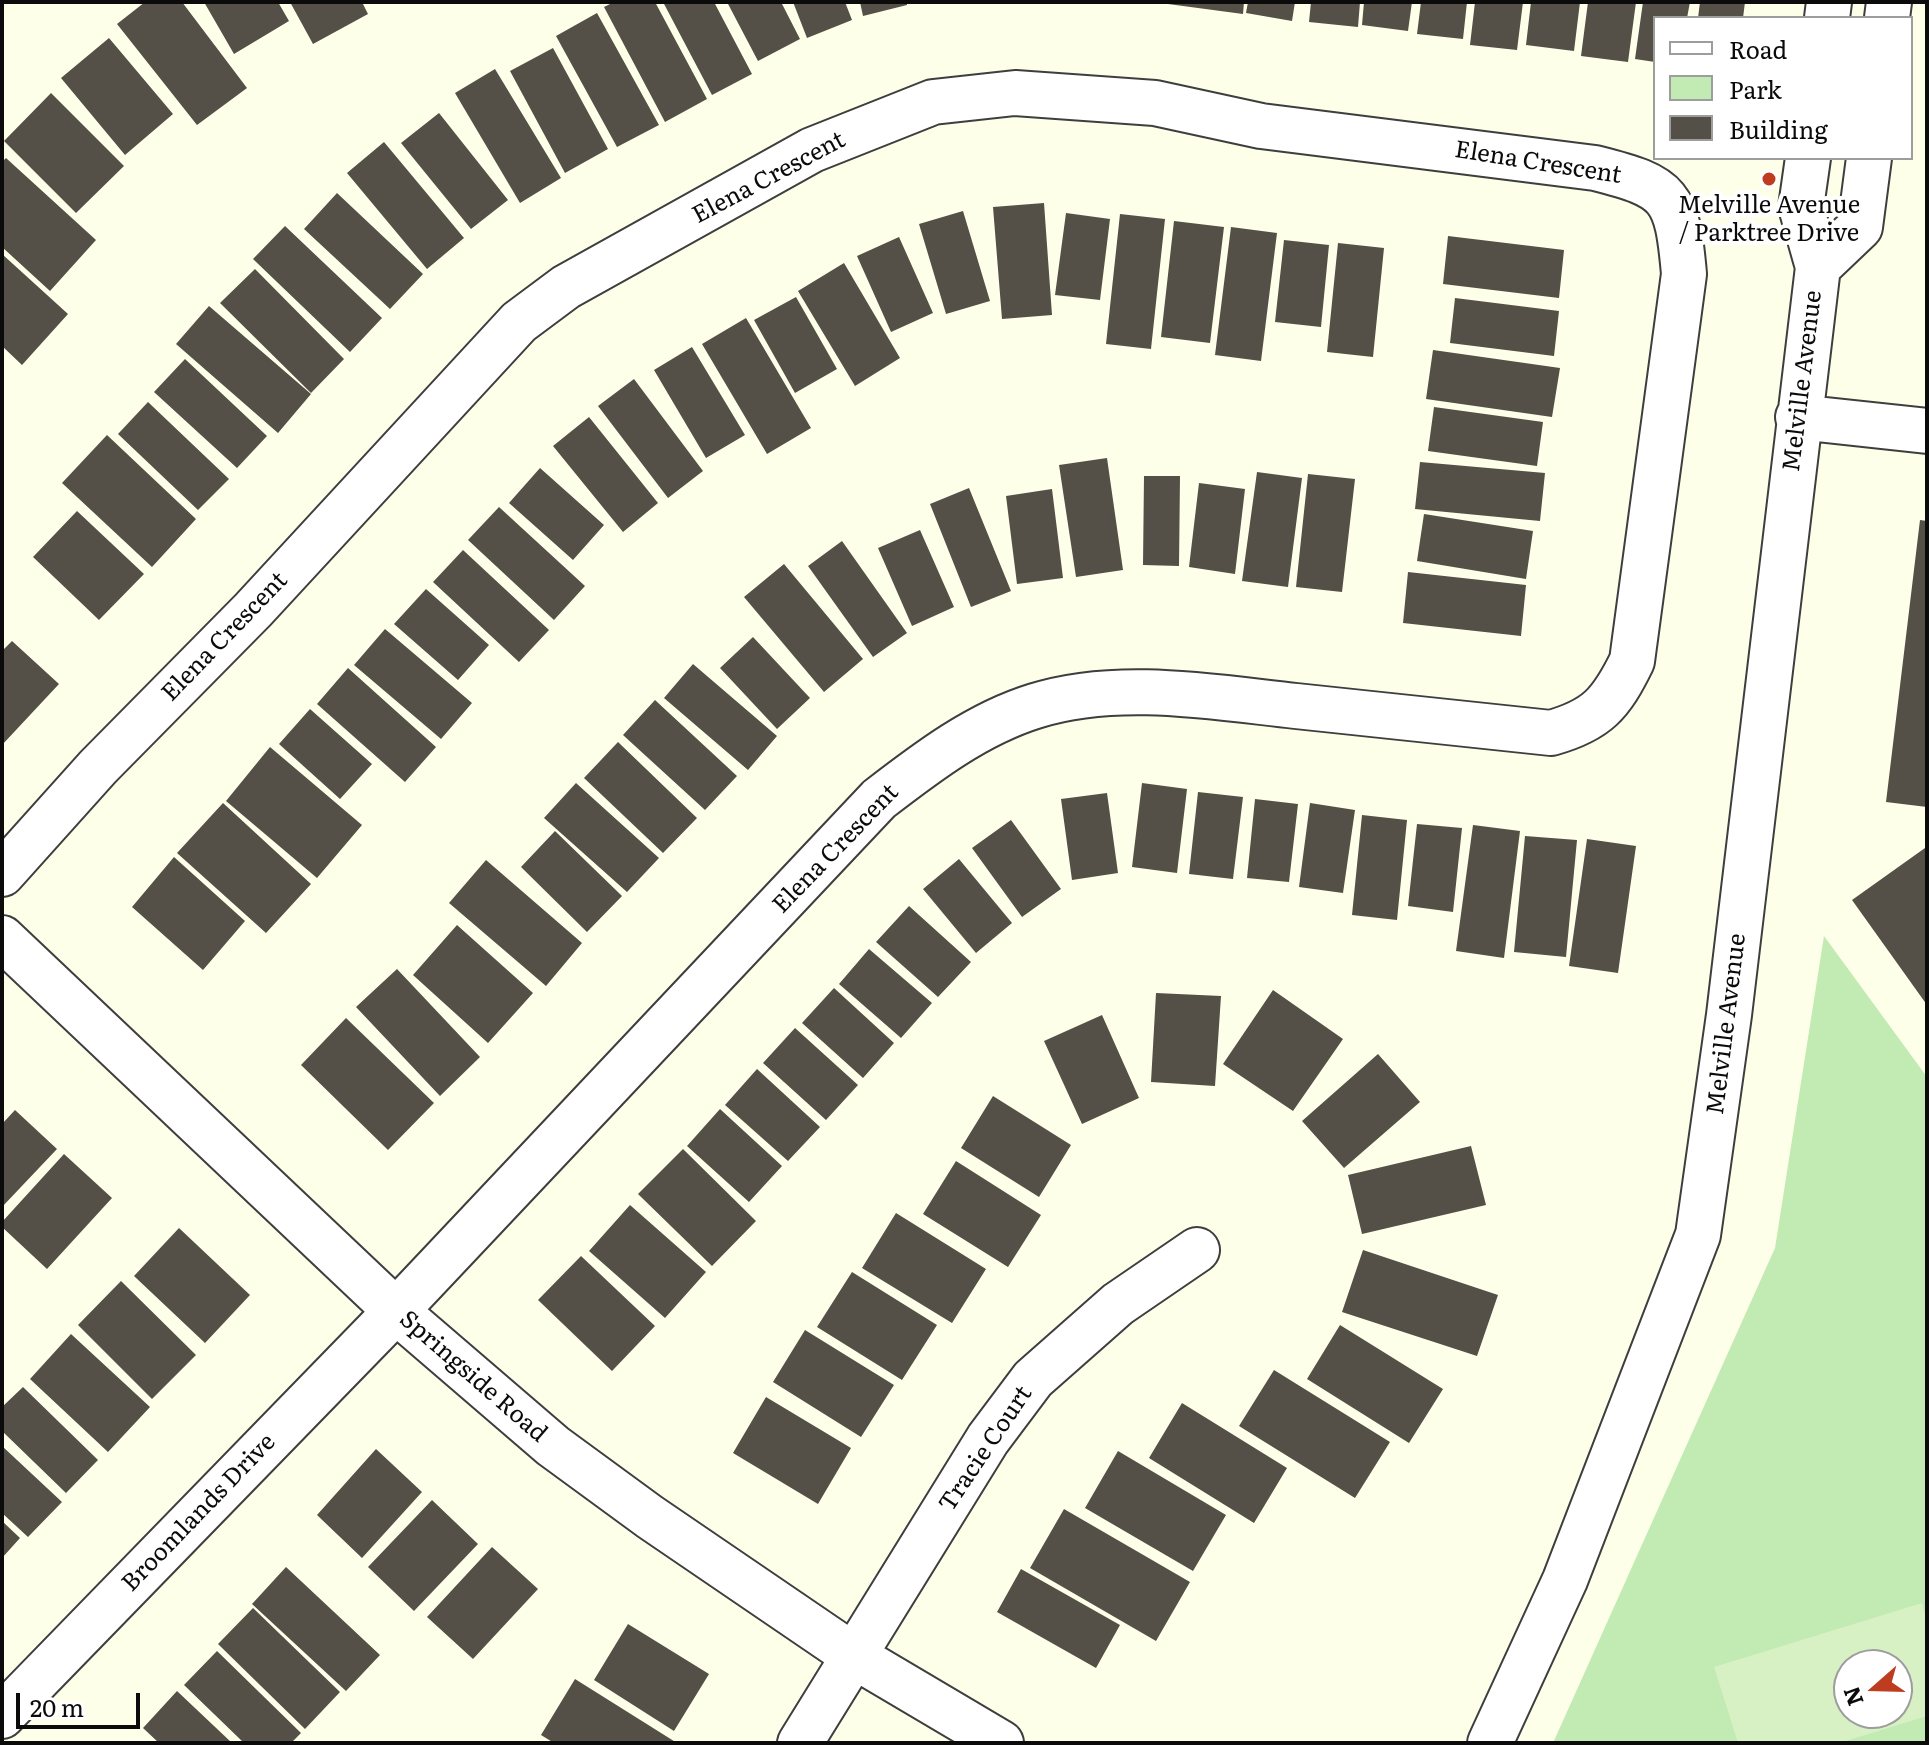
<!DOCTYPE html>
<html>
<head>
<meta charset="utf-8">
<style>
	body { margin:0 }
	#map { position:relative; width:1929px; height:1745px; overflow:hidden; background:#feffe9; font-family:Literata,serif }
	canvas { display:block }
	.frame { position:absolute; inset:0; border:4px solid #0b0b0b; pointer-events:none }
	.legend { position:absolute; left:1653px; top:16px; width:260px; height:144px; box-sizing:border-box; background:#fff; border:2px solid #9d9d9d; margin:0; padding:10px 14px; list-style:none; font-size:24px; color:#0b0b0b }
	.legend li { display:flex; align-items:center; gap:16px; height:40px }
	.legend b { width:40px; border:2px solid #9d9d9d }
	.north { position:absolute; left:1833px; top:1649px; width:80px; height:80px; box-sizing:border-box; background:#fff; border:2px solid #9d9d9d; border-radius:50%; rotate:250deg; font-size:22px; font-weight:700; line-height:32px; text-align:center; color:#0b0b0b }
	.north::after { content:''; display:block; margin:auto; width:28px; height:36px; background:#be3d20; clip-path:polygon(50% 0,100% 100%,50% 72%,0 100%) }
	.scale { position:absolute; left:16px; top:1693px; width:124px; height:36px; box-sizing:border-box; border:4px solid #0b0b0b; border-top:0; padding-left:10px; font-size:24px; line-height:28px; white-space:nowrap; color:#0b0b0b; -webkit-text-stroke:6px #fff; paint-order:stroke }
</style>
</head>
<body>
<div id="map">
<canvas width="1929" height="1745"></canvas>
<div class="frame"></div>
<ul class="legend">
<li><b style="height:10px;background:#fff"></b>Road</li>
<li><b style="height:22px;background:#c2eab3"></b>Park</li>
<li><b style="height:22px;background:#544f47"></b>Building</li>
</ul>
<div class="north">N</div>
<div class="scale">20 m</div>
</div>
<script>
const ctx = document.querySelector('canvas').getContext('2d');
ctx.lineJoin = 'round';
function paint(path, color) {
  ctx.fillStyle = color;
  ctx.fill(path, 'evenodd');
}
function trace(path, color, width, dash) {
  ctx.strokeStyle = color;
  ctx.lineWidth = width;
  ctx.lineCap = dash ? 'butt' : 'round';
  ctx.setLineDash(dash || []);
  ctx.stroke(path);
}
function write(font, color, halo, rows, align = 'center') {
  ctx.font = font + ' Literata,serif';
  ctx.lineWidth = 8;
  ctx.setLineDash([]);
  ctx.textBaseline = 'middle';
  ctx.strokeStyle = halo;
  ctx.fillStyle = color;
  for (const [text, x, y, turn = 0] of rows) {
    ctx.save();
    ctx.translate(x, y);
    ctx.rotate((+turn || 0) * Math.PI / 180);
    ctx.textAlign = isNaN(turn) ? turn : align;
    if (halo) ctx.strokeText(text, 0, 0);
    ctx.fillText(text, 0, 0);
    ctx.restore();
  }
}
paint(new Path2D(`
	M 1824,936 L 1927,1077 L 1927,1743 L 1553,1743 L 1775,1248 ZM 1849,1665 L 1897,1665 L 1897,1713 L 1849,1713 Z`), '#c2eab3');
paint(new Path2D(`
	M 1922,1603 L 1927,1621 L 1927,1716 L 1839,1743 L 1738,1743 L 1714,1667 ZM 1849,1665 L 1897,1665 L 1897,1713 L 1849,1713 Z`), '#d7f1c5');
paint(new Path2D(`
	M 145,2 L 182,2 L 247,88 L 197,125 L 117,24 Z
	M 204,2 L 278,2 L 289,21 L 234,54 Z
	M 290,2 L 362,2 L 368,14 L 313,44 Z
	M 614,2 L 655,2 L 707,99 L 665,122 L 604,7 Z
	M 663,2 L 714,2 L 752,74 L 712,95 Z
	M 727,2 L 781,2 L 800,39 L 758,61 Z
	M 793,2 L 845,2 L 852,20 L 807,38 Z
	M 860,2 L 907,2 L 907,5 L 863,16 Z
	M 1153,2 L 1244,2 L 1243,14 Z
	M 1248,2 L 1295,2 L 1292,21 L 1246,13 Z
	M 1311,2 L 1360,2 L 1358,27 L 1309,22 Z
	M 1364,2 L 1412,2 L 1408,31 L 1362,25 Z
	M 1421,2 L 1467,2 L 1463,39 L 1417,34 Z
	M 1475,2 L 1523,2 L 1517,50 L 1470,45 Z
	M 1531,2 L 1580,2 L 1574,51 L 1526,45 Z
	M 1588,2 L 1636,2 L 1628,62 L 1581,56 Z
	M 1643,2 L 1690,2 L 1687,18 L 1655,18 L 1655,62 L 1635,59 Z
	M 1700,2 L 1745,2 L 1743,18 L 1698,18 Z
	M 597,13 L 659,125 L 617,147 L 556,36 Z
	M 109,38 L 173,114 L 125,155 L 61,78 Z
	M 553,48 L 608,149 L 565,173 L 510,71 Z
	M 495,69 L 561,178 L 520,203 L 455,93 Z
	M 51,93 L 124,166 L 76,213 L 4,141 Z
	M 439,113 L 508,200 L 471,229 L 401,143 Z
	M 384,142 L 464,238 L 427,269 L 347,173 Z
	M 6,158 L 96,240 L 50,291 L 2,247 L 2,162 Z
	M 337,193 L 423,274 L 390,309 L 304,229 Z
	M 1044,203 L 1052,315 L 1002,319 L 993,207 Z
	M 963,211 L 990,301 L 946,314 L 919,224 Z
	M 1066,213 L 1110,219 L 1100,300 L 1055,295 Z
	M 1120,214 L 1165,219 L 1151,349 L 1106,344 Z
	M 1174,221 L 1224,227 L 1210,343 L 1161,337 Z
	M 285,226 L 382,318 L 350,352 L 253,259 Z
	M 1231,227 L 1277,233 L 1261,361 L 1215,355 Z
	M 1448,236 L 1564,250 L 1559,298 L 1443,284 Z
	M 899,237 L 933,313 L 891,332 L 857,256 Z
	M 1284,240 L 1329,245 L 1321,327 L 1275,322 Z
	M 1338,243 L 1384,248 L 1373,357 L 1327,352 Z
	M 2,254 L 68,314 L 22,365 L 2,346 Z
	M 844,263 L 900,358 L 855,386 L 798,291 Z
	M 255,269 L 344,359 L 311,393 L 220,303 Z
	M 796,297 L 837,369 L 795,393 L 754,320 Z
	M 1455,298 L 1559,311 L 1554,356 L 1450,343 Z
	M 209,306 L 311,394 L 278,433 L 176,344 Z
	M 746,318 L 811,428 L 767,454 L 702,344 Z
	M 692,347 L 745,435 L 706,458 L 654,370 Z
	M 1433,350 L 1560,368 L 1552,417 L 1426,399 Z
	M 185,359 L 267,436 L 237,468 L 154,392 Z
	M 634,379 L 703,471 L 668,498 L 598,406 Z
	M 148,402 L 229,479 L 198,510 L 118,434 Z
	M 1434,407 L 1543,422 L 1537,466 L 1428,451 Z
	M 589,417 L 658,503 L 623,532 L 553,446 Z
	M 107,435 L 196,519 L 152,567 L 62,483 Z
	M 1107,458 L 1123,570 L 1076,577 L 1059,465 Z
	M 1420,462 L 1545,473 L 1540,521 L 1415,509 Z
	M 540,468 L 604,525 L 573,560 L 509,503 Z
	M 1257,472 L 1302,478 L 1288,587 L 1242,581 Z
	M 1308,474 L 1355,479 L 1342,592 L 1296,587 Z
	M 1144,476 L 1180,476 L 1179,566 L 1143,565 Z
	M 1199,483 L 1245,489 L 1235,574 L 1189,567 Z
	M 969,488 L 1011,591 L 971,607 L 930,504 Z
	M 1052,489 L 1063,578 L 1017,584 L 1006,496 Z
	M 499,507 L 585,586 L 554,620 L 468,540 Z
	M 77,511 L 144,574 L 99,620 L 33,557 Z
	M 1424,514 L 1533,531 L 1526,579 L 1417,561 Z
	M 1920,520 L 1927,521 L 1927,807 L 1886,802 Z
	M 920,530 L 954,607 L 912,626 L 878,548 Z
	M 842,541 L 907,633 L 873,657 L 808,566 Z
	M 463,550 L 549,630 L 519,662 L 433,582 Z
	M 784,564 L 863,659 L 824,692 L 744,597 Z
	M 1408,572 L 1526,585 L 1521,636 L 1403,623 Z
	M 426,589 L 489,645 L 458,680 L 394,624 Z
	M 385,629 L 472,703 L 441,739 L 354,665 Z
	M 753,637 L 810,698 L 777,729 L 720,668 Z
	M 12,641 L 59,684 L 2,745 L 2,651 Z
	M 693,664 L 777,736 L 748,770 L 664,698 Z
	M 348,668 L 436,747 L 405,782 L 317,704 Z
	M 655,700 L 737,776 L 705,810 L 623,735 Z
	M 310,709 L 372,764 L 340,799 L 279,744 Z
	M 618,742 L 697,818 L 663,853 L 584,778 Z
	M 270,747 L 362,825 L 317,878 L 226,801 Z
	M 576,783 L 659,858 L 627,892 L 544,818 Z
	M 1142,783 L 1187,789 L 1177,873 L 1132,867 Z
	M 1198,792 L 1243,797 L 1233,879 L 1189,874 Z
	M 1107,793 L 1118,873 L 1072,880 L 1061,799 Z
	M 1255,799 L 1298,804 L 1289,882 L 1247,878 Z
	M 223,803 L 311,884 L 266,933 L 177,853 Z
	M 1310,803 L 1355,810 L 1343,893 L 1299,887 Z
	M 1362,815 L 1407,820 L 1397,920 L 1352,915 Z
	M 1011,820 L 1061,889 L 1022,917 L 972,848 Z
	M 1417,824 L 1462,828 L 1453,912 L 1408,906 Z
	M 1473,825 L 1520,831 L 1504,958 L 1456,951 Z
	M 555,831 L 622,896 L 587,932 L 521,867 Z
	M 1525,836 L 1577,840 L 1566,957 L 1514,952 Z
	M 1587,839 L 1636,846 L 1618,973 L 1569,966 Z
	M 1925,848 L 1927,850 L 1927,1005 L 1852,900 Z
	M 174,857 L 245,921 L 203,970 L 132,907 Z
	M 959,859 L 1012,923 L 976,953 L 923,889 Z
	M 486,860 L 582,943 L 546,986 L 449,903 Z
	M 909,906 L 971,962 L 938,997 L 876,942 Z
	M 457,925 L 533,993 L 488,1043 L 413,975 Z
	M 869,949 L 932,1003 L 901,1038 L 839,984 Z
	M 397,969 L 480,1057 L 440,1096 L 356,1007 Z
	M 834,988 L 894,1043 L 863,1078 L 802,1023 Z
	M 1273,990 L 1343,1039 L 1293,1111 L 1223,1064 Z
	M 1156,993 L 1221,996 L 1215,1086 L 1151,1082 Z
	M 1102,1015 L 1139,1098 L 1082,1124 L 1044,1041 Z
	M 346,1018 L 434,1103 L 388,1150 L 301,1065 Z
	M 795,1028 L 858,1085 L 826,1120 L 763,1063 Z
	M 1378,1054 L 1420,1102 L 1344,1168 L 1302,1121 Z
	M 757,1069 L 820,1127 L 788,1161 L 725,1105 Z
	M 993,1096 L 1071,1145 L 1039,1197 L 961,1148 Z
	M 720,1109 L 782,1166 L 749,1202 L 687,1146 Z
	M 15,1110 L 57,1149 L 2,1207 L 2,1124 Z
	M 1471,1146 L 1486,1205 L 1362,1234 L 1348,1175 Z
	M 683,1149 L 756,1221 L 712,1266 L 638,1194 Z
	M 64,1154 L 112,1198 L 47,1269 L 2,1227 L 2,1222 Z
	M 956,1161 L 1041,1215 L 1008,1267 L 923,1214 Z
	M 630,1205 L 706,1272 L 665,1318 L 589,1251 Z
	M 896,1213 L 986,1269 L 952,1323 L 862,1268 Z
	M 179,1228 L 250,1295 L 205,1343 L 134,1276 Z
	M 1363,1250 L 1498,1295 L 1477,1356 L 1342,1312 Z
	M 581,1256 L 655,1326 L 612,1371 L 538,1300 Z
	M 852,1272 L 937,1325 L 902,1380 L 817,1327 Z
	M 121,1281 L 196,1355 L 152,1399 L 78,1325 Z
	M 1340,1325 L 1443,1389 L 1409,1443 L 1307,1379 Z
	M 805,1330 L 894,1385 L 861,1437 L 773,1382 Z
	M 71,1334 L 150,1407 L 108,1452 L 30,1379 Z
	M 1274,1370 L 1390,1442 L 1355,1498 L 1239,1426 Z
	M 23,1387 L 98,1460 L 66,1493 L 2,1431 L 2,1407 Z
	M 766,1397 L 851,1448 L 818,1504 L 733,1453 Z
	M 1182,1403 L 1287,1468 L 1254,1523 L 1149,1458 Z
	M 2,1446 L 62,1502 L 28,1537 L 2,1513 Z
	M 376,1449 L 422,1492 L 362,1558 L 317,1515 Z
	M 1118,1451 L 1226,1515 L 1193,1571 L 1085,1508 Z
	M 432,1500 L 478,1544 L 414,1611 L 368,1567 Z
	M 1064,1509 L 1190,1582 L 1156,1641 L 1030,1568 Z
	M 2,1521 L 20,1538 L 2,1558 Z
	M 492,1547 L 538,1589 L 473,1659 L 427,1617 Z
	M 286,1567 L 380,1655 L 346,1691 L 252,1604 Z
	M 1021,1569 L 1120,1625 L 1096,1668 L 997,1612 Z
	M 253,1608 L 340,1692 L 305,1729 L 218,1644 Z
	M 628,1624 L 709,1674 L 674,1731 L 594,1680 Z
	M 217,1651 L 301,1733 L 291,1743 L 244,1743 L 184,1685 Z
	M 575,1679 L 677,1743 L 554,1743 L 541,1735 Z
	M 177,1691 L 232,1743 L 159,1743 L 143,1728 Z`), '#544f47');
const minor = new Path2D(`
	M 1827,18 L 1829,2
	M 1887,18 L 1889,2
	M 1818,267 L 1860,227 L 1869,158
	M 1798,417 L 1927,431
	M 2,874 L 98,767 L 253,610 L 519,322 L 566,287 L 812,150 L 933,102 L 1015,93 L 1155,103 L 1261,126 L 1595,168 C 1671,187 1677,195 1684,274 L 1632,661 C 1611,704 1597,720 1551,733 C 1466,724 1381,715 1296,706 C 1213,697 1117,680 1035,706 C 977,724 927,762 879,799 L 396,1311 L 2,1716
	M 2,938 L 396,1311 L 553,1446 L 650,1517 L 854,1656 L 1001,1743
	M 800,1743 L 988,1439 L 1033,1379 L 1118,1304 L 1197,1250
	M 1490,1743 L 1565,1580 L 1698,1235 L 1729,1015 L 1818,267 L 1801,207 L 1808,158`);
trace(minor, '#3e3e3e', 48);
trace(minor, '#fff', 44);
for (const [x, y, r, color] of [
	[1769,179,8,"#be3d20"]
]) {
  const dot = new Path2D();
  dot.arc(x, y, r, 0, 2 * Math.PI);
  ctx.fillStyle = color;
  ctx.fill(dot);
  trace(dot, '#fff', 3);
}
write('24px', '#0b0b0b', '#fff', [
	["Elena Crescent",1538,163,9],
	["Elena Crescent",769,178,-28],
	["Melville Avenue",1803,381,-83],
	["Elena Crescent",225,637,-46],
	["Elena Crescent",836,849,-46],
	["Melville Avenue",1727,1024,-83],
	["Springside Road",473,1377,41],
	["Tracie Court",986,1449,-56],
	["Broomlands Drive",199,1513,-46]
]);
write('24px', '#0b0b0b', '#fff', [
	["Melville Avenue",1769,206],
	["/ Parktree Drive",1769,234]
]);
</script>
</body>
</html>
